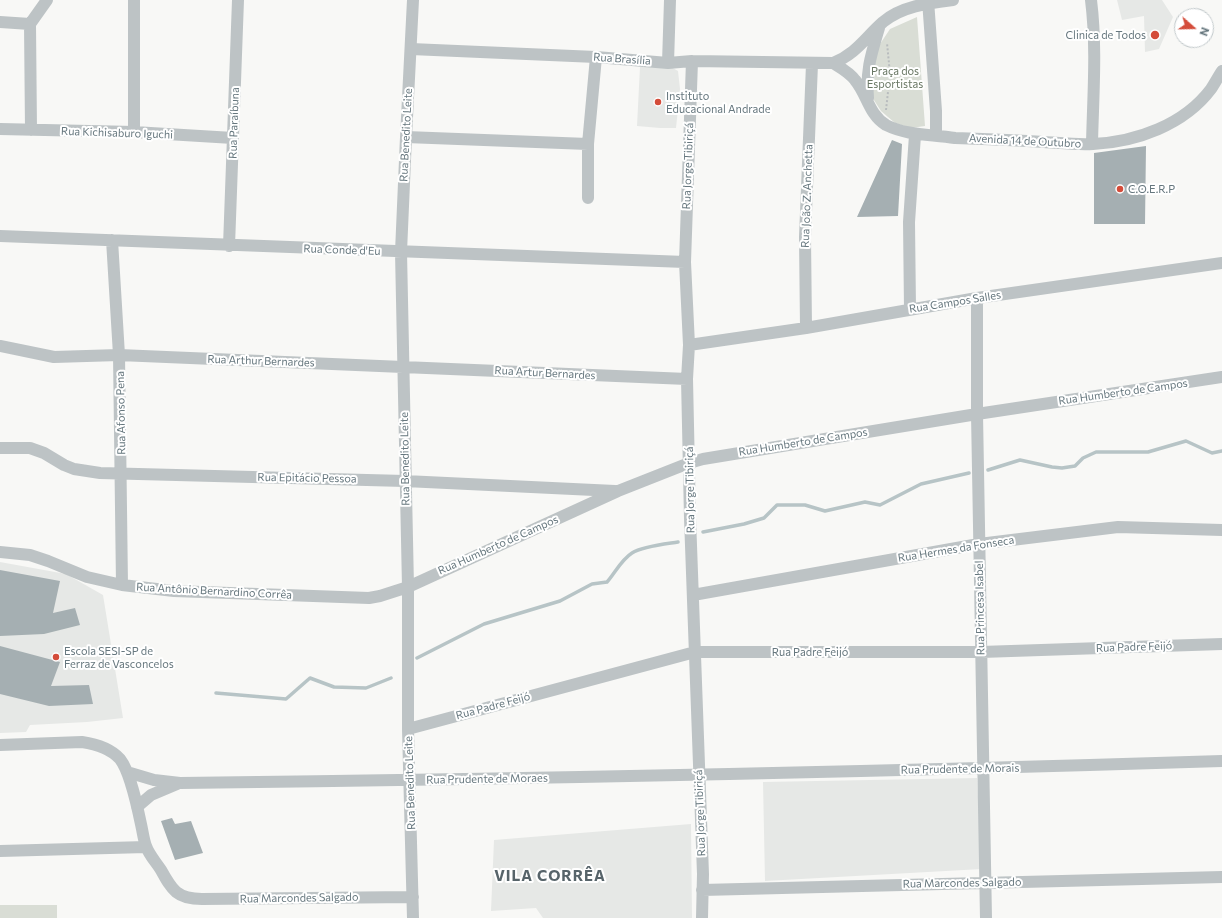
<!DOCTYPE html>
<html>
<head>
<meta charset="utf-8">
<style>
	body { margin:0 }
	#map { position:relative; width:1222px; height:918px; overflow:hidden; background:#f8f8f6; font-family:Commissioner,sans-serif }
	canvas { display:block }
	.north { position:absolute; left:1174px; top:8px; width:40px; height:40px; box-sizing:border-box; background:#fff; border:1px solid #c2c9cb; border-radius:50%; rotate:110deg; font-size:11px; font-weight:700; line-height:16px; text-align:center; color:#66777e }
	.north::after { content:''; display:block; margin:auto; width:14px; height:18px; background:#d44c3a; clip-path:polygon(50% 0,100% 100%,50% 72%,0 100%) }
</style>
</head>
<body>
<div id="map">
<canvas width="1222" height="918"></canvas>
<div class="north">N</div>
</div>
<script>
const ctx = document.querySelector('canvas').getContext('2d');
ctx.lineJoin = 'round';
function paint(path, color) {
  ctx.fillStyle = color;
  ctx.fill(path, 'evenodd');
}
function trace(path, color, width, dash) {
  ctx.strokeStyle = color;
  ctx.lineWidth = width;
  ctx.lineCap = dash ? 'butt' : 'round';
  ctx.setLineDash(dash || []);
  ctx.stroke(path);
}
function write(font, color, halo, rows, align = 'center') {
  ctx.font = font + ' Commissioner,sans-serif';
  ctx.lineWidth = 4;
  ctx.setLineDash([]);
  ctx.textBaseline = 'middle';
  ctx.strokeStyle = halo;
  ctx.fillStyle = color;
  for (const [text, x, y, turn = 0] of rows) {
    ctx.save();
    ctx.translate(x, y);
    ctx.rotate((+turn || 0) * Math.PI / 180);
    ctx.textAlign = isNaN(turn) ? turn : align;
    if (halo) ctx.strokeText(text, 0, 0);
    ctx.fillText(text, 0, 0);
    ctx.restore();
  }
}
paint(new Path2D(`
	M 1117,0 L 1162,0 L 1173,17 L 1159,49 L 1145,52 L 1144,16 L 1122,20 Z
	M 640,67 L 671,67 L 678,71 L 680,89 L 676,128 L 660,128 L 637,126 Z
	M 0,562 L 66,574 L 103,595 L 123,718 L 87,722 L 30,725 L 26,732 L 0,733 Z
	M 977,778 L 982,869 L 765,881 L 763,782 Z
	M 691,824 L 692,918 L 543,918 L 536,908 L 491,911 L 494,840 Z`), '#e6e8e6');
paint(new Path2D(`
	M 917,17 L 925,126 L 911,128 L 895,123 L 881,111 L 872,97 L 873,59 L 878,47 L 890,29 Z
	M 0,905 L 57,905 L 57,918 L 0,918 Z`), '#d9ddd5');
trace(new Path2D(`
	M 988,470 L 1020,460 L 1052,467 L 1062,468 L 1075,466 L 1083,458 L 1096,452 L 1148,452 L 1186,441 L 1212,453 L 1222,451
	M 703,532 L 744,524 L 764,518 L 777,505 L 805,505 L 825,511 L 865,502 L 880,505 L 921,484 L 969,473
	M 417,658 L 484,624 L 560,601 L 592,584 L 607,582 C 615,573 621,560 632,553 C 643,546 665,544 678,542
	M 216,693 L 286,699 L 310,678 L 334,687 L 366,688 L 391,678`), '#b7c4c6', 3.5);
paint(new Path2D(`
	M 892,140 L 902,144 L 898,216 L 857,217 Z
	M 1146,146 L 1145,224 L 1094,224 L 1094,153 Z
	M 0,570 L 60,581 L 53,613 L 75,608 L 80,625 L 44,634 L 0,636 Z
	M 0,646 L 60,662 L 51,686 L 89,685 L 93,704 L 49,706 L 0,694 Z
	M 172,818 L 175,824 L 191,821 L 203,853 L 175,860 L 161,821 Z`), '#a5afb2');
trace(new Path2D(`
	M 886,110 L 890,74 L 887,43`), '#b8bcbe', 2, [2, 2]);
trace(new Path2D(`
	M 413,0 L 406,137 L 401,252 L 408,587 L 408,729 L 413,918
	M 928,0 L 936,111 L 936,135
	M 1091,0 C 1097,48 1093,96 1092,144
	M 0,22 L 30,24
	M 411,49 L 596,57 L 668,63 L 692,61 L 833,63 C 856,54 865,38 883,22 C 902,6 929,3 953,0
	M 692,61 L 685,262 L 689,345 L 687,379 L 690,518 L 703,874 L 702,918
	M 668,63 L 670,0
	M 833,63 C 841,68 849,72 855,80 C 867,94 869,115 886,125 C 908,136 932,134 955,138 C 985,139 1014,140 1044,142 C 1060,143 1077,145 1093,144 C 1136,142 1184,125 1211,89 C 1215,83 1218,77 1222,71
	M 868,98 C 866,69 871,55 879,28
	M 0,129 L 134,132 L 233,138
	M 31,130 L 30,24 L 47,0
	M 134,132 L 134,0
	M 406,137 L 588,144
	M 588,198 L 588,144 L 596,57
	M 0,236 L 685,262
	M 112,240 L 119,355 L 122,585
	M 229,246 L 238,0
	M 977,298 L 977,414 L 986,918
	M 910,309 L 909,222 L 915,135
	M 806,328 L 805,237 L 812,64
	M 689,345 L 806,328 L 977,298 L 1222,263
	M 0,346 L 54,357 L 119,355 L 687,379
	M 0,448 L 30,448 L 44,453 L 64,465 L 74,469 L 100,473 L 405,481 L 615,491
	M 0,552 L 30,555 L 48,561 L 87,577 L 122,585 L 174,591 L 369,598 L 380,596 L 408,587 L 618,491 L 689,463 L 703,459 L 977,414 L 1222,377
	M 693,595 L 979,544 L 1118,527 L 1222,530
	M 408,729 L 695,652 L 981,652 L 1222,644
	M 0,745 L 82,742 C 96,744 110,748 120,759 C 131,773 138,810 142,829 C 143,834 144,841 146,846 C 149,855 156,862 161,870 C 172,890 177,899 202,899 L 413,897
	M 127,772 L 154,780 L 180,783 C 527,779 875,772 1222,761
	M 137,807 L 151,795 L 177,784
	M 0,851 L 146,847
	M 702,890 L 1222,877`), '#bdc3c5', 12);
for (const [x, y, r, color] of [
	[1155,35,5,"#d44c3a"],
	[658,102,4,"#d44c3a"],
	[1120,189,4,"#d44c3a"],
	[56,657,4,"#d44c3a"]
]) {
  const dot = new Path2D();
  dot.arc(x, y, r, 0, 2 * Math.PI);
  ctx.fillStyle = color;
  ctx.fill(dot);
  trace(dot, '#fff', 1.5);
}
write('11px', '#66777e', '#fff', [
	["Clinica de Todos",1146,35,"right"],
	["Instituto",666,96],
	["Educacional Andrade",666,109],
	["C.O.E.R.P",1128,189],
	["Escola SESI-SP de",64,651],
	["Ferraz de Vasconcelos",64,664]
], 'left');
write('11px', '#66777e', '#fff', [
	["Rua Brasília",622,59,4],
	["Rua Paraíbuna",234,123,-88],
	["Rua Kichisaburo Iguchi",117,133,2],
	["Rua Benedito Leite",406,135,-87],
	["Avenida 14 de Outubro",1025,141,3],
	["Rua Jorge Tibiriçá",688,166,-88],
	["Rua João Z. Anchetta",807,196,-88],
	["Rua Conde d'Eu",342,250,2],
	["Rua Campos Salles",955,302,-9],
	["Rua Arthur Bernardes",261,361,2],
	["Rua Artur Bernardes",545,373,3],
	["Rua Humberto de Campos",1123,392,-8],
	["Rua Afonso Pena",121,413,-91],
	["Rua Humberto de Campos",803,442,-9],
	["Rua Benedito Leite",405,459,-91],
	["Rua Epitácio Pessoa",307,478,1],
	["Rua Jorge Tibiriçá",690,490,-91],
	["Rua Humberto de Campos",498,545,-24],
	["Rua Hermes da Fonseca",956,549,-9],
	["Rua Antônio Bernardino Corrêa",214,591,3],
	["Rua Princesa Isabel",980,608,-91],
	["Rua Padre Feijó",1134,647,-2],
	["Rua Padre Feijó",810,652],
	["Rua Padre Feijó",493,706,-15],
	["Rua Prudente de Morais",960,769,-1],
	["Rua Prudente de Moraes",487,779,-1],
	["Rua Benedito Leite",410,783,-92],
	["Rua Jorge Tibiriçá",700,813,-92],
	["Rua Marcondes Salgado",962,883,-1],
	["Rua Marcondes Salgado",299,898,-1]
]);
write('11px', '#697764', '#fff', [
	["Praça dos",895,71],
	["Esportistas",895,84]
]);
ctx.letterSpacing = '1px';
write('bold 15px', '#57646a', '#fff', [
	["VILA CORRÊA",550,876]
]);
ctx.letterSpacing = '0px';
</script>
</body>
</html>
